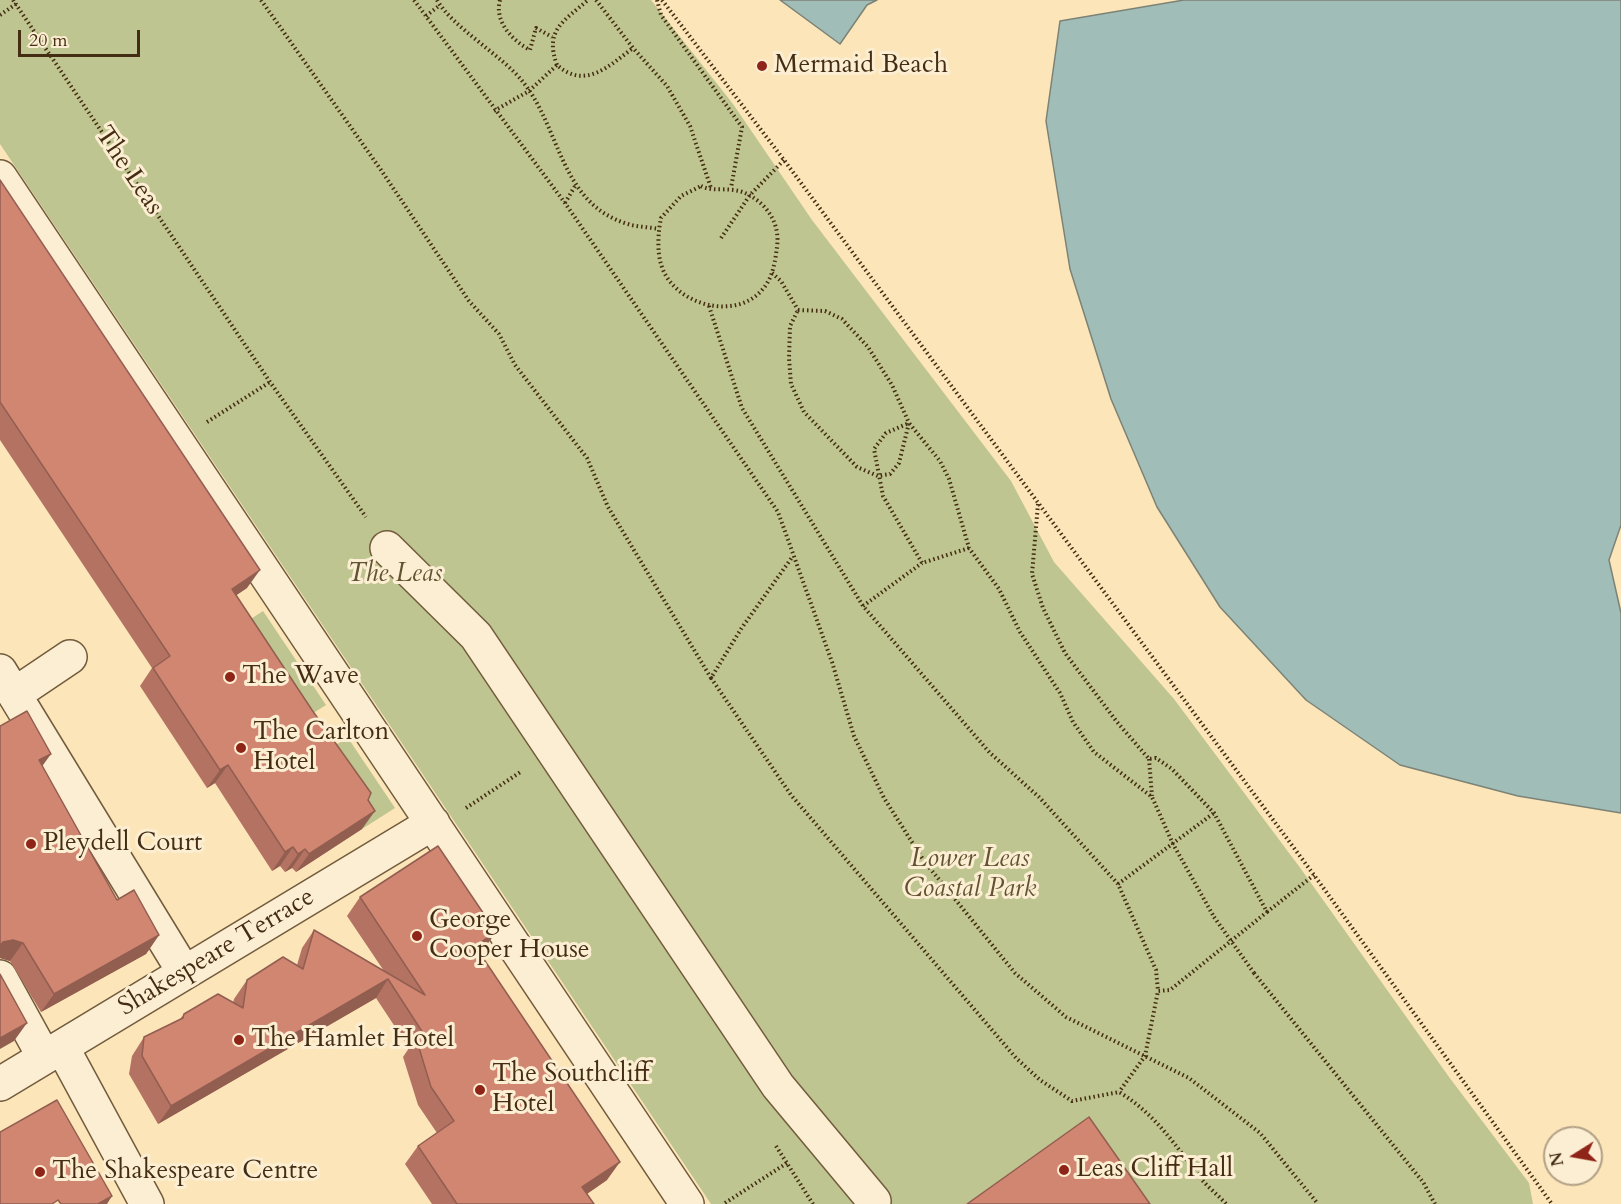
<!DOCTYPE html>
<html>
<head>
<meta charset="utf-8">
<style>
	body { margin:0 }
	#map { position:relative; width:1621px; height:1204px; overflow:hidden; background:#fbe5b9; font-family:Cardo,serif }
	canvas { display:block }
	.north { position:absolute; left:1543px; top:1126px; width:60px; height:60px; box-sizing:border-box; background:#fceed2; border:2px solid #b2a185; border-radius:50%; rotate:259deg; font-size:16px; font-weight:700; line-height:24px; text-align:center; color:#442d12 }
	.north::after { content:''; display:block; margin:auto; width:21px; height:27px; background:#8f2418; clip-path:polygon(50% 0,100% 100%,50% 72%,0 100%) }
	.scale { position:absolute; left:18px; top:30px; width:122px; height:27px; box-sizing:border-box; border:3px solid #442d12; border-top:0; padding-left:8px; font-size:18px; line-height:21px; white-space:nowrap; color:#442d12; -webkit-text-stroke:4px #fceed2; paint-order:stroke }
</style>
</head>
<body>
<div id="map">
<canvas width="1621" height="1204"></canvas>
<div class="north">N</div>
<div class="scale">20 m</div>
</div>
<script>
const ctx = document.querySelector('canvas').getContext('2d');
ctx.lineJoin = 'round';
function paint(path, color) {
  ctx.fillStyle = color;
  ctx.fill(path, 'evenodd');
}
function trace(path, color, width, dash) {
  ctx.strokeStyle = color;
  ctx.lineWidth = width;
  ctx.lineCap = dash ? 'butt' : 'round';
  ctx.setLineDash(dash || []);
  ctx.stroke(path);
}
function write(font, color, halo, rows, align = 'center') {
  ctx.font = font + ' Cardo,serif';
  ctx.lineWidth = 6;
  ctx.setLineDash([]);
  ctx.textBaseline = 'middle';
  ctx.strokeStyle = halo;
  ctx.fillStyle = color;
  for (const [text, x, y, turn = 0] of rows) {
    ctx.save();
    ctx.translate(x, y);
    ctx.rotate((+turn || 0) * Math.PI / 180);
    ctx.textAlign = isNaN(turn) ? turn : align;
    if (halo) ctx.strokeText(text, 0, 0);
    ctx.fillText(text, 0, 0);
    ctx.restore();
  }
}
paint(new Path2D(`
	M 0,0 L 651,0 L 733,104 L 812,220 L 1011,481 L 1054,562 L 1174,699 L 1301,869 L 1449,1077 L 1529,1183 L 1533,1204 L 711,1204 L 0,144 Z
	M 263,611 L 326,705 L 296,724 L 234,630 Z
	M 348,738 L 395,808 L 362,829 L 314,757 Z`), '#bec590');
const water = new Path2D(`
	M 780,0 L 877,0 L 867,5 L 840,44 Z
	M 1184,0 L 1621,0 L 1621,525 L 1609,560 L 1621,613 L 1621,813 L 1518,796 L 1400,765 L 1306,700 L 1220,607 L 1157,507 L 1111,399 L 1070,269 L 1046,121 L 1060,21 Z`);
paint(water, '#a1bdb8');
trace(water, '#7c8376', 1.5);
const minor = new Path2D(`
	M 0,177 L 687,1204
	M 387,548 L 476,636 L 778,1086 L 874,1201
	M 0,671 L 184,972
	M 15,694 L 70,657
	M 0,977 L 44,1057
	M 62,1047 L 147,1204
	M 0,1084 L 433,823`);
trace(minor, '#725b3c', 36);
trace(new Path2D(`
	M 13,0 L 270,382 L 366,517
	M 261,0 L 381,170 L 469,301 L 499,334 L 515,365 L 587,458 L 608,507 L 711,678 L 741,629 L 793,556
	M 414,0 L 565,203 L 778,512 L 832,662 L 854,736 L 884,798 L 924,861 L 1015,973 L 1066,1017 L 1189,1078 L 1260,1133 L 1318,1204
	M 437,0 C 452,27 503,56 523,82 C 561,129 560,204 628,224 C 637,227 649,227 659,229
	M 500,0 C 494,22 513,41 530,50 L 536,28 L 552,37
	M 596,0 L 633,48 L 667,86 L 690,126 L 711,188
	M 657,0 L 661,15 L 742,127 L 731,188
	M 662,0 L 784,160 L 1314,875 L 1552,1204
	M 0,15 L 16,4
	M 426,16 L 440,5
	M 557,65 C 544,30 564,21 588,0
	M 494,111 L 529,91 L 557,65 C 585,90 609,66 633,48
	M 701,186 C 714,193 732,185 749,195 C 769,206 780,225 777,247 C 775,262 773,278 762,290 C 734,322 672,304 661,264 C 657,251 658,232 661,218 L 681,196 Z
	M 565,203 L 575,186
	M 721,238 L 750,195 L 784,160
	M 772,273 L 781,281 L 798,310
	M 709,306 L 742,408 L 863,606 L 990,753 L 1039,797 L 1118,884 L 1156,970 L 1158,991
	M 798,310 L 825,311 L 842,319 L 868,347 L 892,385 L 909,423 L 899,463 L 890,474 L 878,476 L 857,467 L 804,412 L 791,384 L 789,358 L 790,326 Z
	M 207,422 L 270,382
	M 1038,504 L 1032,574 L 1043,608 L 1065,653 L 1117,722 L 1149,759 L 1156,758 L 1172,769 L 1214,813 L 1267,912 L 1170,990 L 1158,991 L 1145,1056 L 1119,1092
	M 969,548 L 922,563 L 883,496 L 874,449 L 886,433 L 909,423 L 940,461 L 949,479 L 969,548 L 999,589 L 1020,632 L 1060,693 L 1073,722 L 1094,752 L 1152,797 L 1173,844 L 1214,917
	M 863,606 L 922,563
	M 711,678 L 791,795 L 1016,1058 L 1040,1080 L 1072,1101 L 1119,1092 C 1156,1114 1177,1148 1203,1181 C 1210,1189 1219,1196 1226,1204
	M 1149,759 L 1152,796
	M 466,808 L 522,771
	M 1118,884 L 1214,813
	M 1267,912 L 1314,875
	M 1254,973 L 1423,1182 L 1435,1204
	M 776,1146 L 813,1204
	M 725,1203 L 787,1163`), '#442d12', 4, [1.5, 3]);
trace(minor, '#fceed2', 33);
trace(new Path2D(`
	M 1214,917 L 1254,973`), '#442d12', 4, [1.5, 3]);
paint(new Path2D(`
	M 0,180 L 247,588 L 236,595 L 368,800 L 362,829 L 296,872 L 292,868 L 285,872 L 280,866 L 272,871 L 215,783 L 207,788 L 140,686 L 152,668 L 0,440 Z
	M 0,726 L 42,766 L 117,900 L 159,935 L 146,954 L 41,1012 L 10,961 L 0,958 Z
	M 360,897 L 496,932 L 483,950 L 479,952 L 607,1180 L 587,1194 L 594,1204 L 432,1204 L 405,1164 L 418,1146 L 437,1133 L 418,1105 L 403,1057 L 409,1048 L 376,998 L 158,1124 L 129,1074 L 132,1056 L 144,1037 L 180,1019 L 184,1014 L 233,1003 L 234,999 L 247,980 L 297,965 L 302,948 L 314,930 L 384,971 L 347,916 Z`), '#b47362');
paint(new Path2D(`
	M 260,570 L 247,588 L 219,607 L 232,589 Z
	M 51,754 L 38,772 L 39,760 Z
	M 228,765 L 215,783 L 207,788 L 220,770 Z
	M 375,811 L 362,829 L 296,872 L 309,854 Z
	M 293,847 L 280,866 L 272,871 L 285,852 Z
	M 305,849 L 292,868 L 285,872 L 298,854 Z
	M 496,932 L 483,950 L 462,964 L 475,946 Z
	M 159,935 L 146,954 L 41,1012 L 54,994 Z
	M 13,940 L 23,943 L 10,961 L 0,958 L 0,946 L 3,942 Z
	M 388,979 L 376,998 L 158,1124 L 171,1106 Z
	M 27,1023 L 14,1041 L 0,1049 L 0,1038 Z
	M 620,1162 L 607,1180 L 572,1204 L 582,1187 Z
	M 112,1196 L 107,1204 L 98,1204 Z`), '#925e50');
const building = new Path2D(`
	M 0,180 L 260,570 L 232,589 L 312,710 L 371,793 L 368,800 L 375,811 L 309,854 L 305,849 L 298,854 L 293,847 L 285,852 L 228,765 L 220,770 L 153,668 L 170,656 L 0,402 Z
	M 27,711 L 51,754 L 39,760 L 117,900 L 134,890 L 159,935 L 54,994 L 23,943 L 13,940 L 3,942 L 0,946 L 0,726 Z
	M 438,846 L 496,932 L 475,946 L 620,1162 L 582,1187 L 594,1204 L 457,1204 L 418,1146 L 454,1121 L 431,1087 L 416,1038 L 423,1033 L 388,979 L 171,1106 L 142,1056 L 144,1037 L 183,1018 L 184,1014 L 218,994 L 243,1008 L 247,980 L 283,957 L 303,969 L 314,930 L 425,995 L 360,897 Z
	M 0,974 L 27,1023 L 0,1038 Z
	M 57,1100 L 112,1196 L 98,1204 L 61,1204 L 58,1200 L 52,1204 L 0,1204 L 0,1132 Z
	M 1089,1117 L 1150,1204 L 967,1204 Z`);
paint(building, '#d18672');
trace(building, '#925e50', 1.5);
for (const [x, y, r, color] of [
	[762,66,6,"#8f2418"],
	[230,677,6,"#8f2418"],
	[241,748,6,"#8f2418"],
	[31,844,6,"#8f2418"],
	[417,936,6,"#8f2418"],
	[239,1040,6,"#8f2418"],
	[480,1090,6,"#8f2418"],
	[1064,1170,6,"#8f2418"],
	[40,1172,6,"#8f2418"]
]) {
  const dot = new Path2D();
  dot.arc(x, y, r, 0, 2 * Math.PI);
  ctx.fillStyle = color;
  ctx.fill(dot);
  trace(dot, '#fceed2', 2);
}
write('26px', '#442d12', '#fceed2', [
	["Mermaid Beach",774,66],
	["The Wave",242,677],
	["The Carlton",253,733],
	["Hotel",253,763],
	["Pleydell Court",43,844],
	["George",429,921],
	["Cooper House",429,951],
	["The Hamlet Hotel",251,1040],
	["The Southcliff",492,1075],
	["Hotel",492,1105],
	["Leas Cliff Hall",1076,1170],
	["The Shakespeare Centre",52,1172]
], 'left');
write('26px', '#442d12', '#fceed2', [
	["The Leas",128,171,56],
	["Shakespeare Terrace",217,953,-31]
]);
write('italic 26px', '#625332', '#fceed2', [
	["The Leas",395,575],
	["Lower Leas",970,860],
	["Coastal Park",970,890]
]);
</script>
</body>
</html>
